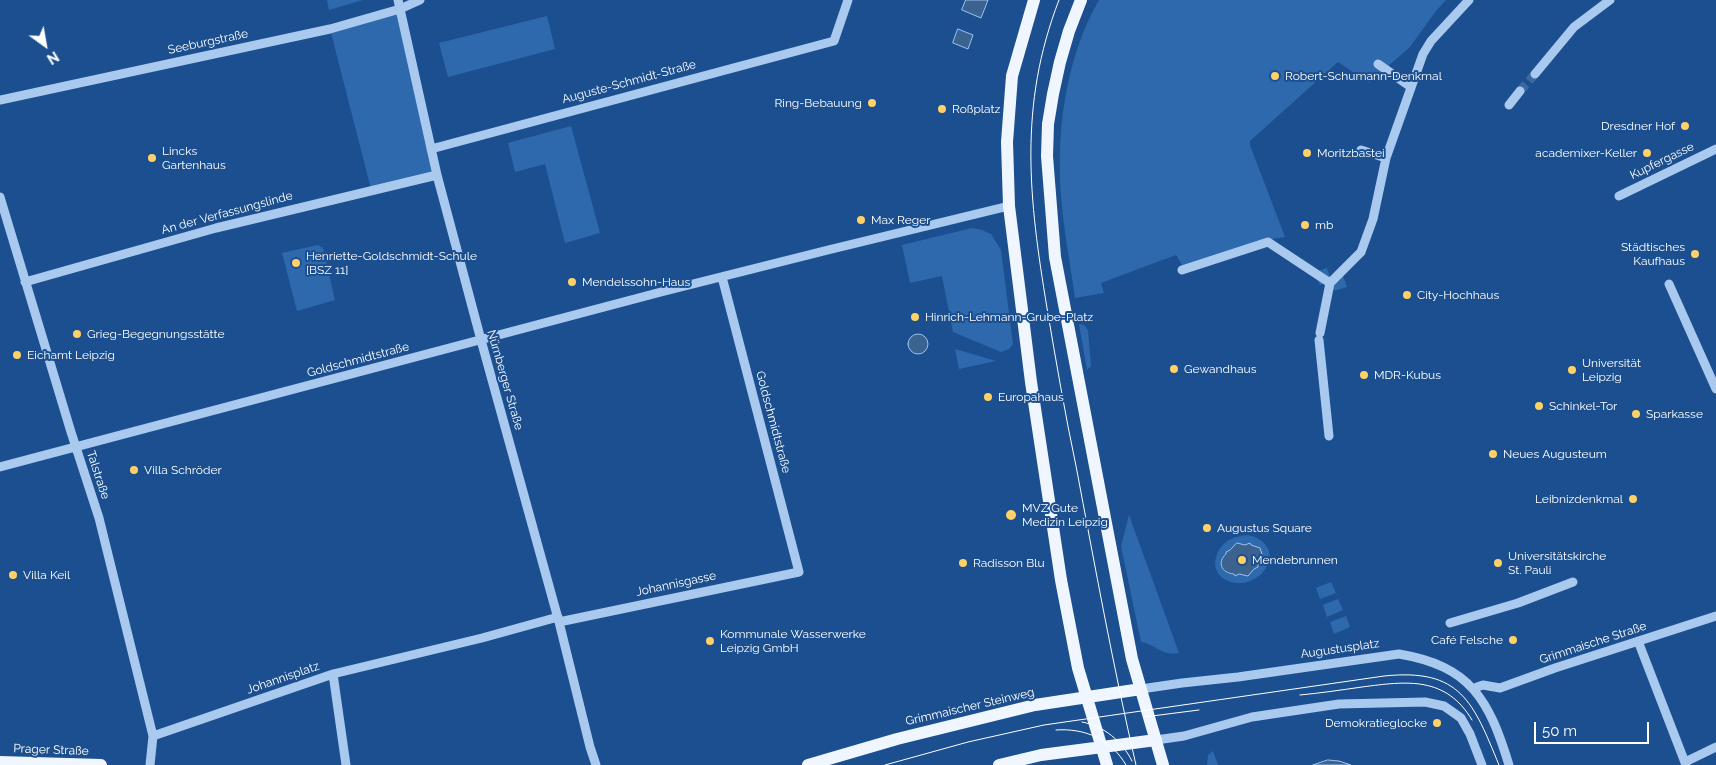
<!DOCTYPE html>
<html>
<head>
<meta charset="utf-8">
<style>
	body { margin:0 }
	#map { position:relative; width:1716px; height:765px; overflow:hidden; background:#1b4f8f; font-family:Raleway,sans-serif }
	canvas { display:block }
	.north { position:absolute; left:20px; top:20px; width:50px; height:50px; -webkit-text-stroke:4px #1b4f8f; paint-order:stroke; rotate:148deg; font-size:14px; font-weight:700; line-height:20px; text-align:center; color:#fff }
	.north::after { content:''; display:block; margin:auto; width:18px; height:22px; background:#fff; clip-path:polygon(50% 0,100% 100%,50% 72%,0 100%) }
	.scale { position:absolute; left:1534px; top:722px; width:115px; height:22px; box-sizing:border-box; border:2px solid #fff; border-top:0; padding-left:6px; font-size:15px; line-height:18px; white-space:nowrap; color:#fff; -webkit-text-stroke:4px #1b4f8f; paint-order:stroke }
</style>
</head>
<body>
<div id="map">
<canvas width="1716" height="765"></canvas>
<div class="north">N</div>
<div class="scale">50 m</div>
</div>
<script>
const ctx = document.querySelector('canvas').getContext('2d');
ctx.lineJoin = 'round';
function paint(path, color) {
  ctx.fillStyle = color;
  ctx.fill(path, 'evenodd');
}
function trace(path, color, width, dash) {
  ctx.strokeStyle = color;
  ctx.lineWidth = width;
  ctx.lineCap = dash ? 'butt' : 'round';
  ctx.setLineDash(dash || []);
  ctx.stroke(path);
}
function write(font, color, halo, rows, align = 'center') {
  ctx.font = font + ' Raleway,sans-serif';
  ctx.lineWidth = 4;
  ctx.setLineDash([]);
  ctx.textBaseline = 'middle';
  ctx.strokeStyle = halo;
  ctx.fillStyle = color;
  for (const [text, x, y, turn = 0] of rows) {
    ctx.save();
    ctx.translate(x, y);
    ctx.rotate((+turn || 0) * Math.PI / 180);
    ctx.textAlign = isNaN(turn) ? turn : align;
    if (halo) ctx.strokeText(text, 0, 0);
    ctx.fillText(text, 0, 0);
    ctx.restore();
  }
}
paint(new Path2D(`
	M 327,0 L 363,0 L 329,10 Z
	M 1099,0 L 1446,0 L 1436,11 L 1410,47 L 1369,83 L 1338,62 L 1250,141 L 1250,145 L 1285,237 L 1267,240 L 1184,268 L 1176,255 L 1101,283 L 1104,293 L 1075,298 C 1071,268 1065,238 1062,207 C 1055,138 1064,61 1099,0 Z
	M 400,9 L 437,175 L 371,189 L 330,29 Z
	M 547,16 L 555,49 L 448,77 L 439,43 Z
	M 571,126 L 600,233 L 565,243 L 545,164 L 515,172 L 508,143 Z
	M 972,228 L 982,230 L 991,234 L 1001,250 L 1013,344 L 1009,349 L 1001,352 L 953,332 L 942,276 L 910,283 L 902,245 Z
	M 318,245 L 323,248 L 335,300 L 297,311 L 282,253 Z
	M 1327,268 L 1331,280 L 1343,276 L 1347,287 L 1334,291 L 1330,282 L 1320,285 L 1315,272 Z
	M 1079,324 L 1084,325 L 1088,330 L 1091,366 L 1087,370 Z
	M 955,349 L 996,361 L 959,369 Z
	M 1129,515 L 1179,653 C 1163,657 1155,644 1141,642 L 1121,546 Z
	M 1248,535 C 1293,546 1259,596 1226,580 C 1208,571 1215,548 1229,540 C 1235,537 1241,536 1248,535 ZM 1230,550 L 1234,574 L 1228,574 L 1223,558 Z
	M 1331,582 L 1336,593 L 1320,599 L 1316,588 Z
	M 1338,599 L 1343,610 L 1327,617 L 1323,605 Z
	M 1346,616 L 1350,627 L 1334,634 L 1330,622 Z
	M 1213,751 L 1218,765 L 1207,765 L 1208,755 Z`), '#2e69ad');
const water = new Path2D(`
	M 966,0 L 988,0 L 981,18 L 962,10 Z
	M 958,29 L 973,35 L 968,49 L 953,43 Z
	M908 344a10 10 0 1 1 20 0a10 10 0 1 1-20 0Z
	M 1237,543 L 1245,545 L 1250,543 L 1251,545 L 1260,548 L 1263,557 L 1258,565 L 1258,567 L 1254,569 L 1248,576 L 1239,574 L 1235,576 L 1234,574 C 1221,573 1217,562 1226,554 L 1226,552 L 1230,550 Z
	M 1328,760 L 1339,761 L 1351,765 L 1313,765 Z`);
paint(water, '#3c6290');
trace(water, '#9cc4f0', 1);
trace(new Path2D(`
	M 1520,91 L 1535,74`), '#3d69a0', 9, [9, 4.5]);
trace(new Path2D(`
	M 398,0 L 437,175 L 481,340 L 559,622 L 590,747 L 596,765
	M 1378,64 L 1411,87
	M 1535,74 L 1574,27 L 1610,0
	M 0,100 L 330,29 L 400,9 L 420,0
	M 1509,105 L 1520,91
	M 431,149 L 834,41 L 848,0
	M 1361,150 L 1386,158
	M 1619,196 L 1716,149
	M 0,197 L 71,432 L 99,518 L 153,736 L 150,765
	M 1182,270 L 1268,242 L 1330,283
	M 25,282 L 216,228 L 437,175
	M 1669,284 L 1716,389
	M 1320,333 L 1330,283 L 1361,252 L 1373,219 L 1386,158 L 1423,54 L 1431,41 L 1469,0
	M 1319,340 L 1329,436
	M 0,467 L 661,292 L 828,250 L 1009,206
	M 559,622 L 799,572 L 722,277
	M 1450,623 L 1518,603 L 1573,582
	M 1638,641 L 1686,765
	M 333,674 L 346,765
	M 1477,687 L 1483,685 L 1500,688 L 1555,668 L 1716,616
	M 1141,689 L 1182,683 L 1238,677 L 1399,654 C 1471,666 1489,700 1509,765
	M 153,736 L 333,674 L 482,638 L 558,617
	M 1156,740 L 1184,736 L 1252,717 L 1339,704 L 1425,702 L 1444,706 L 1461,718 L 1470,734 L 1482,765
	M 1685,762 L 1716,747`), '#a9c9ee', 9);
trace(new Path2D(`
	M 1034,0 L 1012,76 L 1007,142 L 1009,206 L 1031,382 L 1061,580 L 1078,668 L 1107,765
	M 1081,0 L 1069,31 L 1060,62 L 1053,94 L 1048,124 L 1047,156 L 1055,257 L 1132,659 L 1163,765
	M 0,762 L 101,765
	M 808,765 L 897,739 L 1035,705 L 1141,689
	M 999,765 L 1041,755 L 1156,740`), '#f0f6ff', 12);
trace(new Path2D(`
	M 1059,0 C 1018,106 1029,199 1047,308 C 1056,361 1065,414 1076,466 C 1095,566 1113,666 1136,765
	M 1300,695 C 1321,693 1341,690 1362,687 C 1407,681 1446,676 1472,720
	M 1144,717 L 1199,710
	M 1082,722 C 1104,726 1122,741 1132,761
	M 1056,730 C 1085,728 1111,739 1126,765
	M 885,765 L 968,742 L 1044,725 L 1384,676 C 1461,668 1473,702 1499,765`), '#fff', 1);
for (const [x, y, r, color] of [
	[1275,76,5,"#ffd166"],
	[872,103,5,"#ffd166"],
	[942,109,5,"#ffd166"],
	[1685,126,5,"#ffd166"],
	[1307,153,5,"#ffd166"],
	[1647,153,5,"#ffd166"],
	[152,158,5,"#ffd166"],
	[861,220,5,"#ffd166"],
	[1305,225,5,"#ffd166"],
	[1695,254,5,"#ffd166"],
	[296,263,5,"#ffd166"],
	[572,282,5,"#ffd166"],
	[1407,295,5,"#ffd166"],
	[915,317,5,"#ffd166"],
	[77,334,5,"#ffd166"],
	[17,355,5,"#ffd166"],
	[1174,369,5,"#ffd166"],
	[1572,370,5,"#ffd166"],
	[1364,375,5,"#ffd166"],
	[988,397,5,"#ffd166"],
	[1539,406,5,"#ffd166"],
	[1636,414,5,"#ffd166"],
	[1493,454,5,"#ffd166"],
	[134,470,5,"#ffd166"],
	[1633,499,5,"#ffd166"],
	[1011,515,6,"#ffd166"],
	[1207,528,5,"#ffd166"],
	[1242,560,5,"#ffd166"],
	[963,563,5,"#ffd166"],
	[1498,563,5,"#ffd166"],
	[13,575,5,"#ffd166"],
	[1513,640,5,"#ffd166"],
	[710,641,5,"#ffd166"],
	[1437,723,5,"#ffd166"]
]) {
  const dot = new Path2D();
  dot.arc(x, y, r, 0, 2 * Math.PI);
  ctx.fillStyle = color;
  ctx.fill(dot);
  trace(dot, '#1b4f8f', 2);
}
write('12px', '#fff', '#1b4f8f', [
	["Seeburgstraße",208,42,-12],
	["Auguste-Schmidt-Straße",629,82,-15],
	["Kupfergasse",1662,161,-26],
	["An der Verfassungslinde",227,213,-15],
	["Goldschmidtstraße",358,360,-15],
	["Nürnberger Straße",505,380,74],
	["Goldschmidtstraße",773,422,75],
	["Talstraße",98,475,72],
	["Johannisgasse",676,584,-12],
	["Grimmaische Straße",1593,643,-18],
	["Augustusplatz",1340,649,-8],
	["Johannisplatz",283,678,-19],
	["Grimmaischer Steinweg",970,707,-13],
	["Prager Straße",51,750,2]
]);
write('12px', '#fff', '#1b4f8f', [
	["Robert-Schumann-Denkmal",1285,76],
	["Ring-Bebauung",862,103,"right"],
	["Roßplatz",952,109],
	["Dresdner Hof",1675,126,"right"],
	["Lincks",162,151],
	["Gartenhaus",162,165],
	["Moritzbastei",1317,153],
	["academixer-Keller",1637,153,"right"],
	["Max Reger",871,220],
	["mb",1315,225],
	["Städtisches",1685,247,"right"],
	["Kaufhaus",1685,261,"right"],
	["Henriette-Goldschmidt-Schule",306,256],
	["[BSZ 11]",306,270],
	["Mendelssohn-Haus",582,282],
	["City-Hochhaus",1417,295],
	["Hinrich-Lehmann-Grube-Platz",925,317],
	["Grieg-Begegnungsstätte",87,334],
	["Eichamt Leipzig",27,355],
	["Universität",1582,363],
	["Leipzig",1582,377],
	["Gewandhaus",1184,369],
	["MDR-Kubus",1374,375],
	["Europahaus",998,397],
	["Schinkel-Tor",1549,406],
	["Sparkasse",1646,414],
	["Neues Augusteum",1503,454],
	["Villa Schröder",144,470],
	["Leibnizdenkmal",1623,499,"right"],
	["MVZ Gute",1022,508],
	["Medizin Leipzig",1022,522],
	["Augustus Square",1217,528],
	["Universitätskirche",1508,556],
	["St. Pauli",1508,570],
	["Mendebrunnen",1252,560],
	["Radisson Blu",973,563],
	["Villa Keil",23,575],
	["Kommunale Wasserwerke",720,634],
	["Leipzig GmbH",720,648],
	["Café Felsche",1503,640,"right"],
	["Demokratieglocke",1427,723,"right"]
], 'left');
</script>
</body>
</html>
